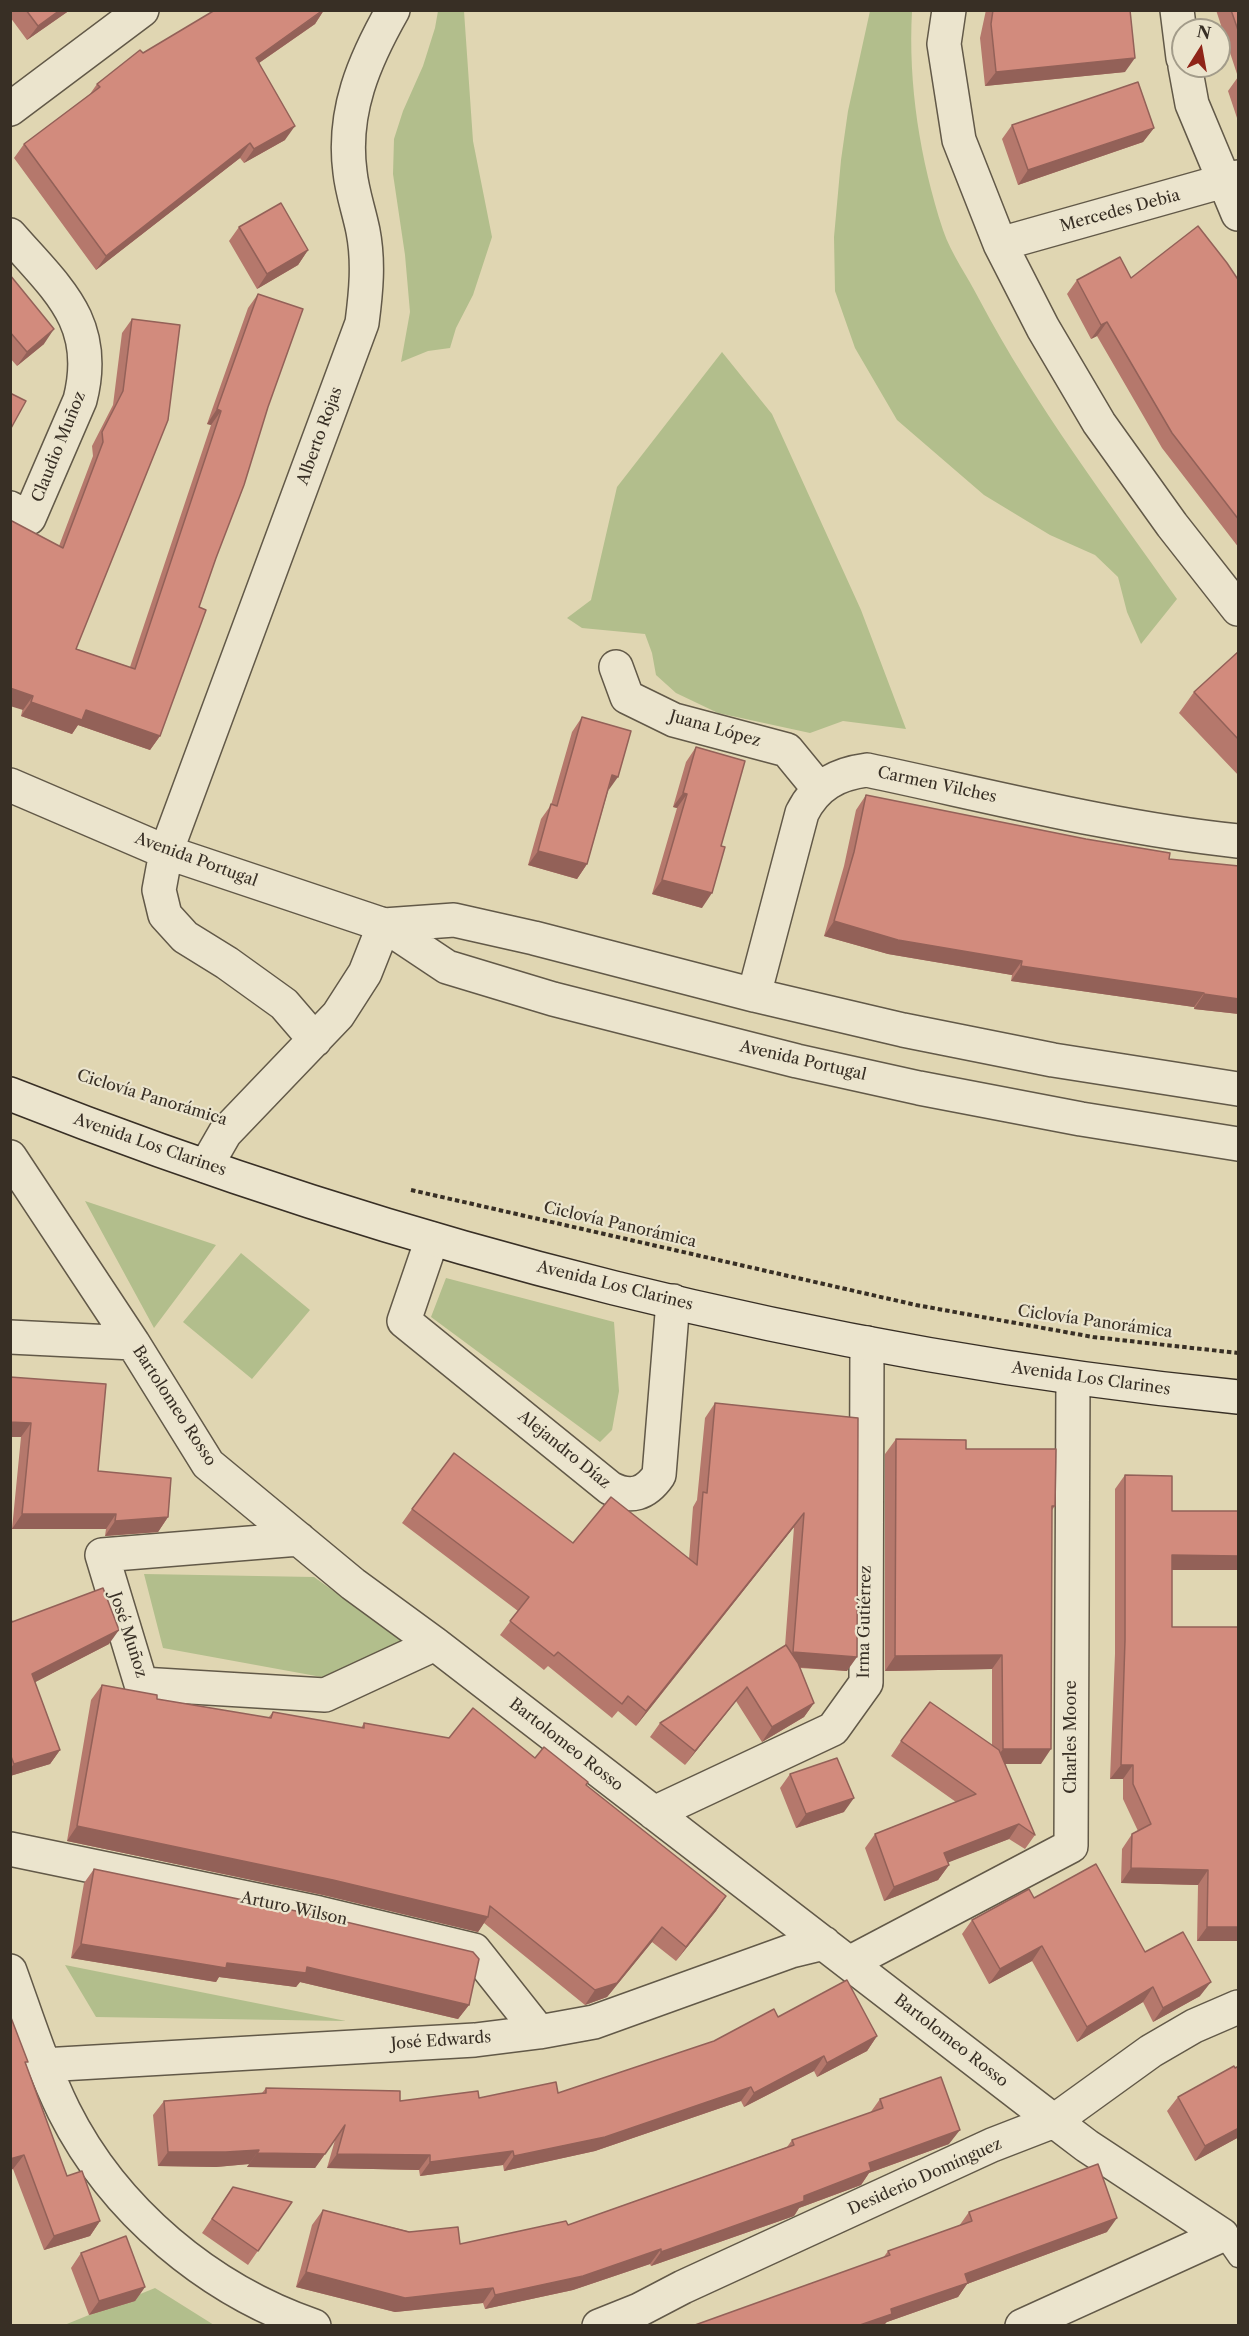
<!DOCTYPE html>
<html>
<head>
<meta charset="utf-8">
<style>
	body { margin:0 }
	#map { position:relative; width:1249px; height:2336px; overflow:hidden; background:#e0d6b2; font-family:"Libre Caslon Text",serif }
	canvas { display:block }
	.frame { position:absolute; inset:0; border:12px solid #382f25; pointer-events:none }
	.north { position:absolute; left:1171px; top:18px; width:60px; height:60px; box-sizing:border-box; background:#ebe4cd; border:2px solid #a39c8a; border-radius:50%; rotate:11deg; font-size:16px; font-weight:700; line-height:24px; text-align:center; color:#382f25 }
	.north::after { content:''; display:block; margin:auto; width:21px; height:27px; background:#8f2418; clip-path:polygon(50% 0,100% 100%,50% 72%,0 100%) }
</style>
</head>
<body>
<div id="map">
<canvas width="1249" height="2336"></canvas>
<div class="frame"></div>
<div class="north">N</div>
</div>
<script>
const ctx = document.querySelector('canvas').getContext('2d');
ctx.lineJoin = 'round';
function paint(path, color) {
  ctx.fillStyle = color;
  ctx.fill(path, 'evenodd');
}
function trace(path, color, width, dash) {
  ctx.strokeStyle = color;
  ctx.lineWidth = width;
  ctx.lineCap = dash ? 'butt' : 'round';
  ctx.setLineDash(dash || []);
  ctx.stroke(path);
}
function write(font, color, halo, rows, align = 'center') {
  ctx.font = font + ' "Libre Caslon Text",serif';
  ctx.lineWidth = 4.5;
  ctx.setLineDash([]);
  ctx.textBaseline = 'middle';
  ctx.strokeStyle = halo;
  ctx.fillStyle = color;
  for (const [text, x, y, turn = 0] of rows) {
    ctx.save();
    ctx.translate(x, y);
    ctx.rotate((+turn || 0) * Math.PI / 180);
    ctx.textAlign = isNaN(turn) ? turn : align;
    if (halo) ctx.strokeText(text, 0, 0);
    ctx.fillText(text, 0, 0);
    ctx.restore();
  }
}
paint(new Path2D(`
	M 438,11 L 464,11 L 473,141 L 492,237 L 473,295 L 456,328 L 450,348 L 428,351 L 401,362 L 410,312 L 405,255 L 393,174 L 394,139 L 403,111 L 423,66 L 435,28 Z
	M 870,11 L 912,11 C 908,85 920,159 943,230 C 951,254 968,277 979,299 C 1035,405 1108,501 1177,599 L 1141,644 L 1127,612 L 1118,577 L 1095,555 L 1050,535 L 984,495 L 897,420 L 855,348 L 835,291 L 834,237 L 841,160 L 848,111 Z
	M 722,352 L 772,414 L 861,610 L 906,729 L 843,721 L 810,733 L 718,713 L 676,693 L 656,675 L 652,653 L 645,634 L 582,628 L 567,618 L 591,600 L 617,487 Z
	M 85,1201 L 216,1245 L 154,1328 Z
	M 241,1253 L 310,1310 L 252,1379 L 183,1322 Z
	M 446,1278 L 614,1322 L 619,1391 L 612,1430 L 600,1442 L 431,1317 Z
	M 144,1574 L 314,1577 L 405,1642 L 338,1680 L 163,1648 Z
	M 65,1965 L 346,2021 L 96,2017 Z
	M 155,2288 L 214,2325 L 62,2326 Z`), '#b2be8c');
const lane = new Path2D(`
	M 1222,2235 L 1238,2258`);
const street = new Path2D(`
	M 949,10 L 944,44 L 959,140 L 1000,244 L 1043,328 L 1099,423 L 1172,525 L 1238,609
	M 1177,10 L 1183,58
	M 1185,66 L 1192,104 L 1238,214
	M 10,109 L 142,10
	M 10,235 C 57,289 100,322 80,400 L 29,518 L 10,508
	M 1000,244 L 1238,177
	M 616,667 L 627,697 L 674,720 L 787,750 L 819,789
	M 10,785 L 166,852 L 384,925 L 447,967 L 553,999 L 797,1061 L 919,1088 L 1081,1119 L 1238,1144
	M 384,925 L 454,920 L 534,938 L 754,995 L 903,1030 L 1053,1060 L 1238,1089
	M 754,995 L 802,813 C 816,785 837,774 867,770 C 990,796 1113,828 1238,841
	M 315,1040 L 284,1004 L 227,963 L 185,937 L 165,915 L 159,890 L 166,852 L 362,323 C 366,292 369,262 363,231 C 359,211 352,192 350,172 C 342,112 364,61 393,10
	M 10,1157 L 133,1343 L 208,1464 L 353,1584 L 435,1644 L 1054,2121 L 1087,2146 L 1222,2235
	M 206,1166 L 225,1133 L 338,1015 L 365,973 L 384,925
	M 432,1239 L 404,1321 L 610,1488 C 631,1499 646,1494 659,1475 L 673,1301
	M 10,1337 L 133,1343
	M 299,1539 L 102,1555 L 141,1684 L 325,1695 L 435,1644
	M 654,1813 L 833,1729 L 866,1683 L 867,1343
	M 10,1849 L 319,1913 L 474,1950 L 539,2032
	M 849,1963 L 1071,1846 L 1073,1378
	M 10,1971 C 27,2018 42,2066 64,2111 C 114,2211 209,2290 314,2326
	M 43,2065 L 475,2040 L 539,2032 L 594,2022 L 791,1951 L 824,1943
	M 599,2326 L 639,2310 L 683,2287 L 992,2145 L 1054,2121 L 1151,2051 L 1194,2026 L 1238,2007
	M 1022,2326 L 1222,2235`);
const secondary = new Path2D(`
	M 10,1094 C 403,1249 818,1355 1238,1397`);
trace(lane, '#625948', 21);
trace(street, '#625948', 36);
trace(secondary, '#382f25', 36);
trace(new Path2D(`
	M 411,1190 L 916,1305 L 1093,1337 L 1238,1353`), '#382f25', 4, [4.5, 3]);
trace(lane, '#ebe4cd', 18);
trace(street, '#ebe4cd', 33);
trace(secondary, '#ebe4cd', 33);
paint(new Path2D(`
	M 10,10 L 70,10 L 27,40 L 10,17 Z
	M 324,10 L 315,24 L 259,63 L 285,140 L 244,163 L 240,158 L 96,270 L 14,158 L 24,144 L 90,94 L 97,84 L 143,53 Z
	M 986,10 L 1130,10 L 1125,72 L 985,86 L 980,38 Z
	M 1216,10 L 1239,10 L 1239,124 L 1228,91 L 1238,77 Z
	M 1012,125 L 1154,128 L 1143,142 L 1018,185 L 1002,139 Z
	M 239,227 L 308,250 L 298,265 L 257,289 L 229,241 Z
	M 10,275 L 44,344 L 17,366 L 10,358 Z
	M 1131,278 L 1239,281 L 1239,548 L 1162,448 L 1097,336 L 1091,339 L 1067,294 L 1077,280 Z
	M 258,294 L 268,407 L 199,607 L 160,736 L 150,750 L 78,725 L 72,734 L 21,716 L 59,546 L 93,456 L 92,446 L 113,405 L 122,333 L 132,319 L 180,325 L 76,649 L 130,667 L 211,425 L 207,424 L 248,308 Z
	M 1239,651 L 1239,776 L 1179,713 L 1194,692 Z
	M 582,717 L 608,791 L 587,864 L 577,879 L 528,865 L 541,819 L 551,805 L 572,732 Z
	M 696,747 L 702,908 L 652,894 L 677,808 L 673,807 L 686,762 Z
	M 866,795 L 1169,859 L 1239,1014 L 1194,1009 L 1194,1007 L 1011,981 L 1012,975 L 888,954 L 824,936 L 844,866 L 856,810 Z
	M 10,1377 L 98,1471 L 168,1517 L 158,1532 L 105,1536 L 106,1529 L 12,1529 L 21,1437 L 10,1437 Z
	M 715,1403 L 858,1418 L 847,1671 L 800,1668 L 814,1703 L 804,1717 L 762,1742 L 736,1701 L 685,1765 L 650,1737 L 660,1723 L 785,1646 L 794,1527 L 636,1726 L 618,1711 L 612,1718 L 548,1666 L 544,1670 L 500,1635 L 518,1611 L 402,1523 L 412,1509 L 573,1543 L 689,1559 L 693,1507 L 697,1500 L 705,1418 Z
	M 896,1439 L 966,1449 L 1055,1506 L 1052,1510 L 1041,1764 L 1004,1764 L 1035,1835 L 1025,1849 L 1009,1839 L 948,1862 L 949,1865 L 938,1880 L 884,1901 L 865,1848 L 875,1834 L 956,1802 L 891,1756 L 901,1741 L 992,1746 L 992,1669 L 885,1671 L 885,1454 Z
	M 1125,1475 L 1172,1511 L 1239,1511 L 1239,1570 L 1172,1570 L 1172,1627 L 1239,1627 L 1239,1941 L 1197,1941 L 1198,1885 L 1121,1883 L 1122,1849 L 1132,1834 L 1138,1831 L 1123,1799 L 1123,1779 L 1110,1779 L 1115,1654 L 1115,1489 Z
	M 10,1616 L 12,1622 L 109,1644 L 35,1682 L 60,1750 L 50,1764 L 10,1776 Z
	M 102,1685 L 157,1699 L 268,1718 L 273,1712 L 361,1728 L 364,1723 L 535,1758 L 586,1785 L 726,1896 L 716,1911 L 676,1961 L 652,1942 L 607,1997 L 585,2005 L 484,1923 L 478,1932 L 323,1895 L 67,1841 L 91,1700 Z
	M 790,1774 L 844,1812 L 796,1828 L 780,1788 Z
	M 94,1869 L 469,2005 L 458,2019 L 300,1982 L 296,1987 L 219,1977 L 216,1982 L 71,1958 L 84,1883 Z
	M 1034,1898 L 1145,1952 L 1200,1996 L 1153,2022 L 1143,2002 L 1077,2042 L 1032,1961 L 989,1984 L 962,1934 L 972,1920 Z
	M 10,2015 L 26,2064 L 67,2176 L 100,2221 L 90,2236 L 44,2250 L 13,2169 L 10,2170 Z
	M 778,2017 L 877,2036 L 867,2051 L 817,2077 L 814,2071 L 744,2107 L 741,2101 L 595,2151 L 504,2171 L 503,2165 L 420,2176 L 419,2170 L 327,2168 L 335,2140 L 315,2168 L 247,2167 L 249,2164 L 216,2167 L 158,2166 L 153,2115 L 164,2101 L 262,2093 L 266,2088 L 400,2101 L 479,2098 L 558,2093 L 714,2041 Z
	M 1235,2068 L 1239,2137 L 1195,2161 L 1167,2111 L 1178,2097 Z
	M 880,2099 L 949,2144 L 869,2173 L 861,2185 L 799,2208 L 794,2216 L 651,2266 L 650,2264 L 573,2290 L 485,2309 L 483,2303 L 395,2312 L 296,2287 L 312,2225 L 323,2210 L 460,2244 L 568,2225 L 787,2147 L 792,2140 L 870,2113 Z
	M 233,2187 L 292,2202 L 248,2265 L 202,2233 Z
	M 969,2212 L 1107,2232 L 967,2284 L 958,2297 L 887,2322 L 883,2258 L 888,2251 L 959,2226 Z
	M 81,2253 L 145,2287 L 135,2301 L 89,2315 L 71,2268 Z`), '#b5786c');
paint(new Path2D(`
	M 60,10 L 70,10 L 27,40 L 38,26 Z
	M 324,10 L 315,24 L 246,72 L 256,58 Z
	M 1135,58 L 1125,72 L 985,86 L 996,72 Z
	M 295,126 L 285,140 L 244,163 L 254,149 Z
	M 1154,128 L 1143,142 L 1018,185 L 1028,170 Z
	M 250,143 L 240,158 L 96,270 L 106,256 Z
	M 308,250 L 298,265 L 257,289 L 267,274 Z
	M 1107,322 L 1097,336 L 1091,339 L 1101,325 Z
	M 54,329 L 44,344 L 17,366 L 27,352 Z
	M 217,409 L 221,411 L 211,425 L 207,424 Z
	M 10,688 L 33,696 L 23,710 L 10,706 Z
	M 31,702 L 86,710 L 160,736 L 150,750 L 78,725 L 72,734 L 21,716 Z
	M 612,775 L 618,777 L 608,791 Z
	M 683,793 L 687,794 L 677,808 L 673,807 Z
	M 538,851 L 587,864 L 577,879 L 528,865 Z
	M 662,880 L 712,893 L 702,908 L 652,894 Z
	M 834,921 L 1022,961 L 1012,975 L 888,954 L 824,936 Z
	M 1021,966 L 1204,993 L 1194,1007 L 1011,981 Z
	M 1204,994 L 1239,999 L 1239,1014 L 1194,1009 Z
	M 10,1422 L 31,1423 L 21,1437 L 10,1437 Z
	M 804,1513 L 794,1527 L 636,1726 L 646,1711 Z
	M 22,1514 L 116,1514 L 106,1529 L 12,1529 Z
	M 168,1517 L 158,1532 L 105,1536 L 115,1521 Z
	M 1172,1555 L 1239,1556 L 1239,1570 L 1162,1570 Z
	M 119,1630 L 109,1644 L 22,1689 L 32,1674 Z
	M 793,1652 L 857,1657 L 847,1671 L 783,1666 Z
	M 1002,1655 L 992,1669 L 885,1671 L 895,1656 Z
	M 747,1687 L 736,1701 L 685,1765 L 695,1751 Z
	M 814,1703 L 804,1717 L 762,1742 L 772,1727 Z
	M 1003,1749 L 1051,1749 L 1041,1764 L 992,1764 Z
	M 60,1750 L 50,1764 L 10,1776 L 10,1769 L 14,1764 Z
	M 1121,1765 L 1133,1765 L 1123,1779 L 1110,1779 Z
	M 854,1798 L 844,1812 L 796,1828 L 806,1814 Z
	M 1019,1824 L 1009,1839 L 934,1868 L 944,1853 Z
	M 77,1826 L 333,1880 L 488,1917 L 478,1932 L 323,1895 L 67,1841 Z
	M 949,1865 L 938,1880 L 884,1901 L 894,1887 Z
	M 1131,1868 L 1208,1870 L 1198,1885 L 1121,1883 Z
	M 726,1896 L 716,1911 L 676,1961 L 686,1947 Z
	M 662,1927 L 652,1942 L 607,1997 L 585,2005 L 595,1990 Z
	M 1207,1927 L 1239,1927 L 1239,1941 L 1197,1941 Z
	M 81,1944 L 227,1963 L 307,1967 L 469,2005 L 458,2019 L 300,1982 L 296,1987 L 219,1977 L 216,1982 L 71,1958 Z
	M 1042,1946 L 1032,1961 L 989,1984 L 1000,1969 Z
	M 1211,1982 L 1200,1996 L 1153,2022 L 1163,2008 Z
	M 1153,1987 L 1143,2002 L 1077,2042 L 1087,2027 Z
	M 877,2036 L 867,2051 L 817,2077 L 827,2063 Z
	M 824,2056 L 814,2071 L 744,2107 L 754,2093 Z
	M 751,2087 L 741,2101 L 595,2151 L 504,2171 L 514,2156 Z
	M 1239,2128 L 1239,2137 L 1195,2161 L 1205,2146 Z
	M 960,2130 L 949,2144 L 869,2173 L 861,2185 L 799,2208 L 794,2216 L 651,2266 L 661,2252 L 804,2196 L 869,2163 Z
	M 259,2150 L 249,2164 L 216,2167 L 158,2166 L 168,2152 Z
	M 513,2151 L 503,2165 L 420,2176 L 430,2162 Z
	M 257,2153 L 325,2154 L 315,2168 L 247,2167 Z
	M 337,2154 L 430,2155 L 419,2170 L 327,2168 Z
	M 24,2155 L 13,2169 L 10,2170 L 10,2159 Z
	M 1117,2218 L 1107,2232 L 967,2284 L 958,2297 L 887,2322 L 884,2325 L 860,2325 L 891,2309 L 965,2274 Z
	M 100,2221 L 90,2236 L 44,2250 L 54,2236 Z
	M 661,2249 L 650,2264 L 573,2290 L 485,2309 L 495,2295 Z
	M 306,2272 L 493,2288 L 483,2303 L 395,2312 L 296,2287 Z
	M 145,2287 L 135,2301 L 89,2315 L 99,2301 Z`), '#936158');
const building = new Path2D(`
	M 26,10 L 60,10 L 38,26 Z
	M 215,10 L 323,10 L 256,58 L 295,126 L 254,149 L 250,143 L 106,256 L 24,144 L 100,87 L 97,84 L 140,50 L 143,53 Z
	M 993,10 L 1130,10 L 1135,58 L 996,72 L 991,24 Z
	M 1231,10 L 1239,10 L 1239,33 Z
	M 1138,82 L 1154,128 L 1028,170 L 1012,125 Z
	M 281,203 L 308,250 L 267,274 L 239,227 Z
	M 1198,226 L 1227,263 L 1239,281 L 1239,520 L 1172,433 L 1107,322 L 1101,325 L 1077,280 L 1120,257 L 1131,278 Z
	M 10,275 L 54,329 L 27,352 L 10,332 Z
	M 258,294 L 303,309 L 268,407 L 244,485 L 216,558 L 199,607 L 206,610 L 160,736 L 86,710 L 82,720 L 31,702 L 33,696 L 10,688 L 10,520 L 63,548 L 103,442 L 102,432 L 123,391 L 132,319 L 180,325 L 168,420 L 76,649 L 135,669 L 221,411 L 217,409 Z
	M 10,393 L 26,401 L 10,430 Z
	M 1239,651 L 1239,740 L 1194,692 Z
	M 582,717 L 631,731 L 618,777 L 612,775 L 587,864 L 538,851 L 551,804 L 557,806 Z
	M 696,747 L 745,761 L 721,846 L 725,847 L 712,893 L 662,880 L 687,794 L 683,793 Z
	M 866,795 L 1086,839 L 1170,853 L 1169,859 L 1239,866 L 1239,999 L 1204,994 L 1204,993 L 1021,966 L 1022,961 L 898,940 L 834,921 L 854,852 Z
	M 10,1377 L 106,1384 L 98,1471 L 171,1478 L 168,1517 L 115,1521 L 116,1514 L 22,1514 L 31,1423 L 10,1422 Z
	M 715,1403 L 858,1418 L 857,1657 L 793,1652 L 804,1513 L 646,1711 L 628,1696 L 622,1704 L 558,1652 L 554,1656 L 510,1621 L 529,1597 L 412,1509 L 454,1453 L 573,1543 L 611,1497 L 697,1565 L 703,1492 L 707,1493 Z
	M 896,1439 L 966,1440 L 966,1449 L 1056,1449 L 1055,1506 L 1052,1506 L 1051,1749 L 1003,1749 L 1002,1655 L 895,1656 Z
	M 1125,1475 L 1172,1476 L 1172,1511 L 1239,1511 L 1239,1556 L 1172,1555 L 1172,1627 L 1239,1627 L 1239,1927 L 1207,1927 L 1208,1870 L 1131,1868 L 1132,1834 L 1151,1824 L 1133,1784 L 1133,1765 L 1121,1765 L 1125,1640 Z
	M 103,1588 L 119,1630 L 32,1674 L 60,1750 L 14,1764 L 10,1754 L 10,1616 L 12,1622 Z
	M 786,1645 L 798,1663 L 814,1703 L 772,1727 L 747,1687 L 695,1751 L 660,1723 Z
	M 102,1685 L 157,1695 L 157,1699 L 271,1718 L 273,1712 L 364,1728 L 364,1723 L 449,1738 L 473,1708 L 535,1758 L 544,1747 L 588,1782 L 586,1785 L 726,1896 L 686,1947 L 662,1927 L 617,1983 L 595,1990 L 490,1906 L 488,1917 L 333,1880 L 77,1826 Z
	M 930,1702 L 999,1750 L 1035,1835 L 1019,1824 L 944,1853 L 949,1865 L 894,1887 L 875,1834 L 976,1794 L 901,1741 Z
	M 837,1758 L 854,1798 L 806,1814 L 790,1774 Z
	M 1096,1864 L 1145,1952 L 1183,1932 L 1211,1982 L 1163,2008 L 1153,1987 L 1087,2027 L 1042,1946 L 1000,1969 L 972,1920 L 1029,1889 L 1034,1898 Z
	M 94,1869 L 325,1917 L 473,1952 L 479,1959 L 469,2005 L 307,1967 L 306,1973 L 227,1963 L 226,1968 L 81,1944 Z
	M 847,1980 L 877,2036 L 827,2063 L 824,2056 L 754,2093 L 751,2087 L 605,2137 L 514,2156 L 513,2151 L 430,2162 L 430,2155 L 337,2154 L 345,2125 L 325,2154 L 257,2153 L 259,2150 L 226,2152 L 168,2152 L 164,2101 L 266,2093 L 266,2088 L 400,2091 L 400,2101 L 478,2091 L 479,2098 L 556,2082 L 558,2093 L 714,2041 L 774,2009 L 778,2017 Z
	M 10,2015 L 28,2062 L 25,2062 L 67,2176 L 82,2171 L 100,2221 L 54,2236 L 24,2155 L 10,2159 Z
	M 1234,2066 L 1235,2068 L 1239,2066 L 1239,2128 L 1205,2146 L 1178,2097 Z
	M 941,2077 L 960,2130 L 869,2163 L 871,2170 L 804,2196 L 804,2201 L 661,2252 L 661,2249 L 583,2276 L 495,2295 L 493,2288 L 405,2298 L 306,2272 L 323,2210 L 409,2232 L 458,2227 L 460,2244 L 566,2221 L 568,2225 L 794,2145 L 792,2140 L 883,2108 L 880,2099 Z
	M 1098,2164 L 1117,2218 L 965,2274 L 968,2283 L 891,2309 L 892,2314 L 860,2325 L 695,2325 L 890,2255 L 888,2251 L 972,2221 L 969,2212 Z
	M 233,2187 L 292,2202 L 258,2251 L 212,2219 Z
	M 126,2236 L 145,2287 L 99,2301 L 81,2253 Z`);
paint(building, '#d28b7d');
trace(building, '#936158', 1.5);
write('16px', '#382f25', '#ebe4cd', [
	["Mercedes Debia",1120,211,-15],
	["Alberto Rojas",320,436,-70],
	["Claudio Muñoz",59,447,-68],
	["Juana López",715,729,16],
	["Carmen Vilches",937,785,12],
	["Avenida Portugal",196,860,20],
	["Avenida Portugal",803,1061,13],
	["Ciclovía Panorámica",152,1098,17],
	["Avenida Los Clarines",150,1145,19],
	["Ciclovía Panorámica",620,1225,13],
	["Avenida Los Clarines",615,1286,14],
	["Ciclovía Panorámica",1095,1322,8],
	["Avenida Los Clarines",1091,1379,8],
	["Bartolomeo Rosso",174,1406,57],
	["Alejandro Díaz",564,1450,39],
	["Irma Gutiérrez",865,1622,-89],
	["José Muñoz",128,1635,72],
	["Charles Moore",1071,1737,-90],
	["Bartolomeo Rosso",566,1745,38],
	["Arturo Wilson",294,1909,12],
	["José Edwards",441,2041,-4],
	["Bartolomeo Rosso",951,2041,38],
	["Desiderio Domínguez",925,2177,-24]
]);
</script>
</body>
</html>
